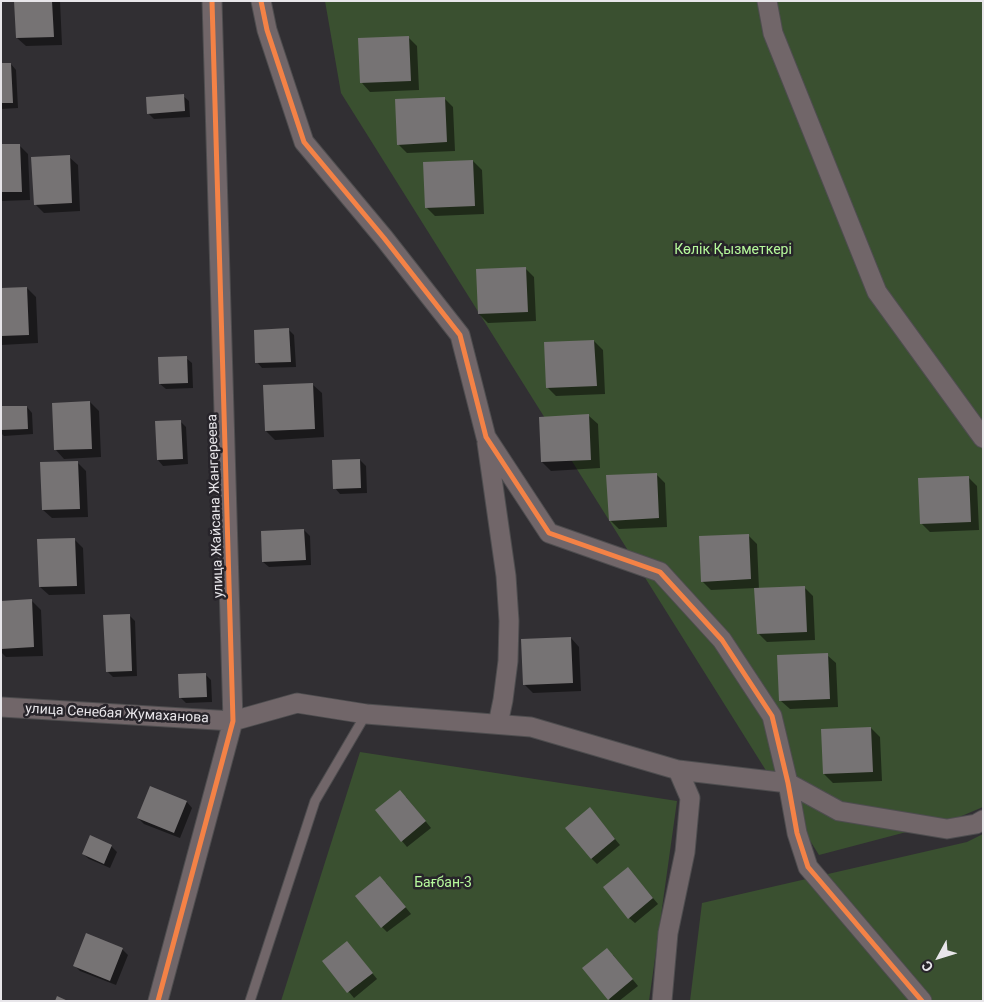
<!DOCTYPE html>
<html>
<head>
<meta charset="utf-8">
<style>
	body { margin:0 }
	#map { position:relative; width:984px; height:1002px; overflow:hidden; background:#312f33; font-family:Roboto,sans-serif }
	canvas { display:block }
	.frame { position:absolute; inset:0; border:2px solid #e8e6ea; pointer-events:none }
	.north { position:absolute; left:914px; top:932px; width:50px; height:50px; -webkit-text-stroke:4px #27242a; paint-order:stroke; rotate:231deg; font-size:14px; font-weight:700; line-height:20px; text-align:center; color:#e8e6ea }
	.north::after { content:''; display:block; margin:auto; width:18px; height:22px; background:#e8e6ea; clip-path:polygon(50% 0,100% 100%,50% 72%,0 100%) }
</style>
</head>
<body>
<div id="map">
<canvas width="984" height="1002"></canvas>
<div class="frame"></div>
<div class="north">С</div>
</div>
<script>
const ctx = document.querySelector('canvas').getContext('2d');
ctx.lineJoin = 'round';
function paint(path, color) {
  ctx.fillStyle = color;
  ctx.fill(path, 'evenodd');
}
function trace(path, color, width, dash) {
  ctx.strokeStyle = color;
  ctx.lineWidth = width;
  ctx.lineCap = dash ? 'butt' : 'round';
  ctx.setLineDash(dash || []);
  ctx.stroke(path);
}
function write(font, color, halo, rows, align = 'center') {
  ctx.font = font + ' Roboto,sans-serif';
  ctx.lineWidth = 5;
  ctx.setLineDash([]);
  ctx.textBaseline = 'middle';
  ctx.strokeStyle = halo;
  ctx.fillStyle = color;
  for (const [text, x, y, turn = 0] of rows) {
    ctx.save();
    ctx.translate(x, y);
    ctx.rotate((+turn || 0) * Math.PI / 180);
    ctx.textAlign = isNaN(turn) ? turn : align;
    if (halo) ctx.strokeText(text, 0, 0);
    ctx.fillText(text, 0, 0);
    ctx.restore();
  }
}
paint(new Path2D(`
	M 325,1 L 983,1 L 983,807 L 952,820 L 819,855 L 341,93 Z
	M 360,752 L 677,801 L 649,1001 L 281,1001 Z
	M 983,834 L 983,1001 L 690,1001 L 702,903 L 967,842 Z`), '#3a5030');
paint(new Path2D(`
	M 16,1 L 60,1 L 62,45 L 26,46 L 17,38 Z
	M 408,37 L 417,46 L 419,90 L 370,92 L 362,83 Z
	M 1,64 L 11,64 L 16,70 L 18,108 L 1,109 Z
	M 183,96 L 189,101 L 190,117 L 154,119 L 148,113 Z
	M 444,98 L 453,107 L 455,151 L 407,153 L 398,144 Z
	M 19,145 L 28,154 L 30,200 L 1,201 L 1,146 Z
	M 69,157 L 78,165 L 80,211 L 44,213 L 35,204 Z
	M 473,161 L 482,170 L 484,214 L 435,216 L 426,207 Z
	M 525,268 L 534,277 L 536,321 L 488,323 L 479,314 Z
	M 27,288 L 36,297 L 38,343 L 1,345 L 1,289 Z
	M 289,330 L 294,335 L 296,367 L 262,368 L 257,362 Z
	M 594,341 L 603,350 L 605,394 L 556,396 L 547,387 Z
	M 186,358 L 192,363 L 193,388 L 166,389 L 160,384 Z
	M 313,385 L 322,393 L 324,437 L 275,440 L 266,431 Z
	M 90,402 L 99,411 L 101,457 L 64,459 L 56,450 Z
	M 27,407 L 32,413 L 33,434 L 4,436 L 1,433 L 1,408 Z
	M 589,416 L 598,424 L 600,468 L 551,471 L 542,462 Z
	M 180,421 L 186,427 L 188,464 L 163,466 L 158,460 Z
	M 360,460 L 366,466 L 367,493 L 340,494 L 335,488 Z
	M 77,462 L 86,471 L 88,517 L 52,518 L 43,510 Z
	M 656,474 L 665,483 L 667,527 L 619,529 L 610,520 Z
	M 968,477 L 977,486 L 979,530 L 930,532 L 921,523 Z
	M 304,530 L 310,536 L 311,565 L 269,567 L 263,562 Z
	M 748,535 L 757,544 L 759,589 L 804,587 L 813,596 L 815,640 L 767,642 L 758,633 L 756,588 L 711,590 L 702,581 Z
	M 74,539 L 83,548 L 85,594 L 49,595 L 40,587 Z
	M 32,601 L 41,610 L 43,656 L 6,657 L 1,652 L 1,602 Z
	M 129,615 L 135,621 L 137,676 L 113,677 L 107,671 Z
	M 571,638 L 579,647 L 581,691 L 533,693 L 524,684 Z
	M 827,655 L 836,663 L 838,707 L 790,709 L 781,701 Z
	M 205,674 L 211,680 L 212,702 L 186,703 L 180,697 Z
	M 871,728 L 880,737 L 882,781 L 833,783 L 824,774 Z
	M 151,787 L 187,802 L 192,808 L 180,838 L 144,824 L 138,818 Z
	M 406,797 L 431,828 L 407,847 L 402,841 Z
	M 595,815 L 620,845 L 597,864 L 591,858 Z
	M 111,846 L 117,852 L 110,868 L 89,859 L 83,854 Z
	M 633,874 L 658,904 L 635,923 L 629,918 Z
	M 386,883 L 411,914 L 387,932 L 382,927 Z
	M 352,948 L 377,979 L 354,998 L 324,962 Z
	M 122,949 L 128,955 L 116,985 L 80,971 L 74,965 Z
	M 613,955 L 638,986 L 619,1001 L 611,1001 L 609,999 Z`), '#0007');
paint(new Path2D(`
	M 14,1 L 52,1 L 54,37 L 16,38 Z
	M 409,36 L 411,81 L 360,83 L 358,38 Z
	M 1,63 L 11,63 L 13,103 L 1,103 Z
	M 184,94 L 185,111 L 147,114 L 146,97 Z
	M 445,97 L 447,142 L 397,145 L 395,99 Z
	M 1,144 L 20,144 L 22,192 L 1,192 Z
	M 70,155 L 72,203 L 34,205 L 31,157 Z
	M 473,160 L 475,206 L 425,208 L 423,162 Z
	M 526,267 L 528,312 L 478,314 L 476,269 Z
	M 27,287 L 29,335 L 1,336 L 1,288 Z
	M 289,328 L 291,362 L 255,363 L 254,330 Z
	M 594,340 L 597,386 L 546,388 L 544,342 Z
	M 187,356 L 188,383 L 159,384 L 158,357 Z
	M 313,383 L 315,429 L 265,431 L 263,385 Z
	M 90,401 L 92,449 L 54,450 L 52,403 Z
	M 1,406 L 27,406 L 28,429 L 1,430 Z
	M 589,414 L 591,460 L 541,462 L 539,417 Z
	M 181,420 L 183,459 L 157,460 L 155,421 Z
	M 360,459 L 361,488 L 333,489 L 332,460 Z
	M 78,461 L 80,509 L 42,510 L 40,462 Z
	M 657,473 L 659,518 L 609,521 L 606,475 Z
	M 969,476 L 971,522 L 920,524 L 918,478 Z
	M 304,529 L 306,560 L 262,562 L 261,531 Z
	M 749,534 L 751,579 L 701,582 L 699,536 Z
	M 75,538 L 77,586 L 39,587 L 37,539 Z
	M 805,586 L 807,632 L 757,634 L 754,588 Z
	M 32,599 L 34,647 L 1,649 L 1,601 Z
	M 130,614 L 132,671 L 106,672 L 103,615 Z
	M 571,637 L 573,683 L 523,685 L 521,639 Z
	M 828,653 L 830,699 L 779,701 L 777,655 Z
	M 206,673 L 207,697 L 179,698 L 178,674 Z
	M 871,727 L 873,772 L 823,774 L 821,729 Z
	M 150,786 L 187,801 L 174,833 L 137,818 Z
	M 400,790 L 426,821 L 401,842 L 375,810 Z
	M 590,807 L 615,839 L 591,859 L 565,828 Z
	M 90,835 L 112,845 L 104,864 L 82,854 Z
	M 628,867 L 653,898 L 628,919 L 603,887 Z
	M 380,876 L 406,907 L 381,928 L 355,896 Z
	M 86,933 L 123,948 L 110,981 L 73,966 Z
	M 347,941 L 373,973 L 347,993 L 322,961 Z
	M 607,948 L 633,979 L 608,1000 L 582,968 Z
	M 57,996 L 68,1001 L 55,1001 Z`), '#767374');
const lane = new Path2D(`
	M 250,1001 L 315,801 L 366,714`);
const street = new Path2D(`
	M 261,1 L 267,30 L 304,142 L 384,238 L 460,335 L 486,437 L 549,533 L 660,572 L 722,640 L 772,716 L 788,783 L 797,833 L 808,867 L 922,1001
	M 767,1 L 773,33 L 877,292 L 983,438
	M 487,443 L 506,576 L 509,621 L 508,661 L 503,700 L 498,724
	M 1,707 L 233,721 L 297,703 L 366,714 L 531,727 L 678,770 L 788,783 L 839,811 L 947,829 L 976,824 L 983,820
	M 158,1001 L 233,721 L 212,1
	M 662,1001 L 668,933 L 685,852 L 690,798 L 678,770`);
trace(lane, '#4e4d4f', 11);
trace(street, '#4e4d4f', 21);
trace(lane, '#716669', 9);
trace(street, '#716669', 19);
trace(new Path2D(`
	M 261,1 L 267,30 L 304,142 L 384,238 L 460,335 L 486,437 L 549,533 L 660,572 L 722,640 L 772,716 L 788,783 L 797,833 L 808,867 L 922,1001
	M 158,1001 L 233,721 L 212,1`), '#f48246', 5);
write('14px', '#b5f89b', '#27242a', [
	["Көлік Қызметкері",733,250],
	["Бағбан-3",443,883]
]);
write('14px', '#e8e6ea', '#27242a', [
	["улица Жайсана Жангереева",216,506,-92],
	["улица Сенебая Жумаханова",117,714,3]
]);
</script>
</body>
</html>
